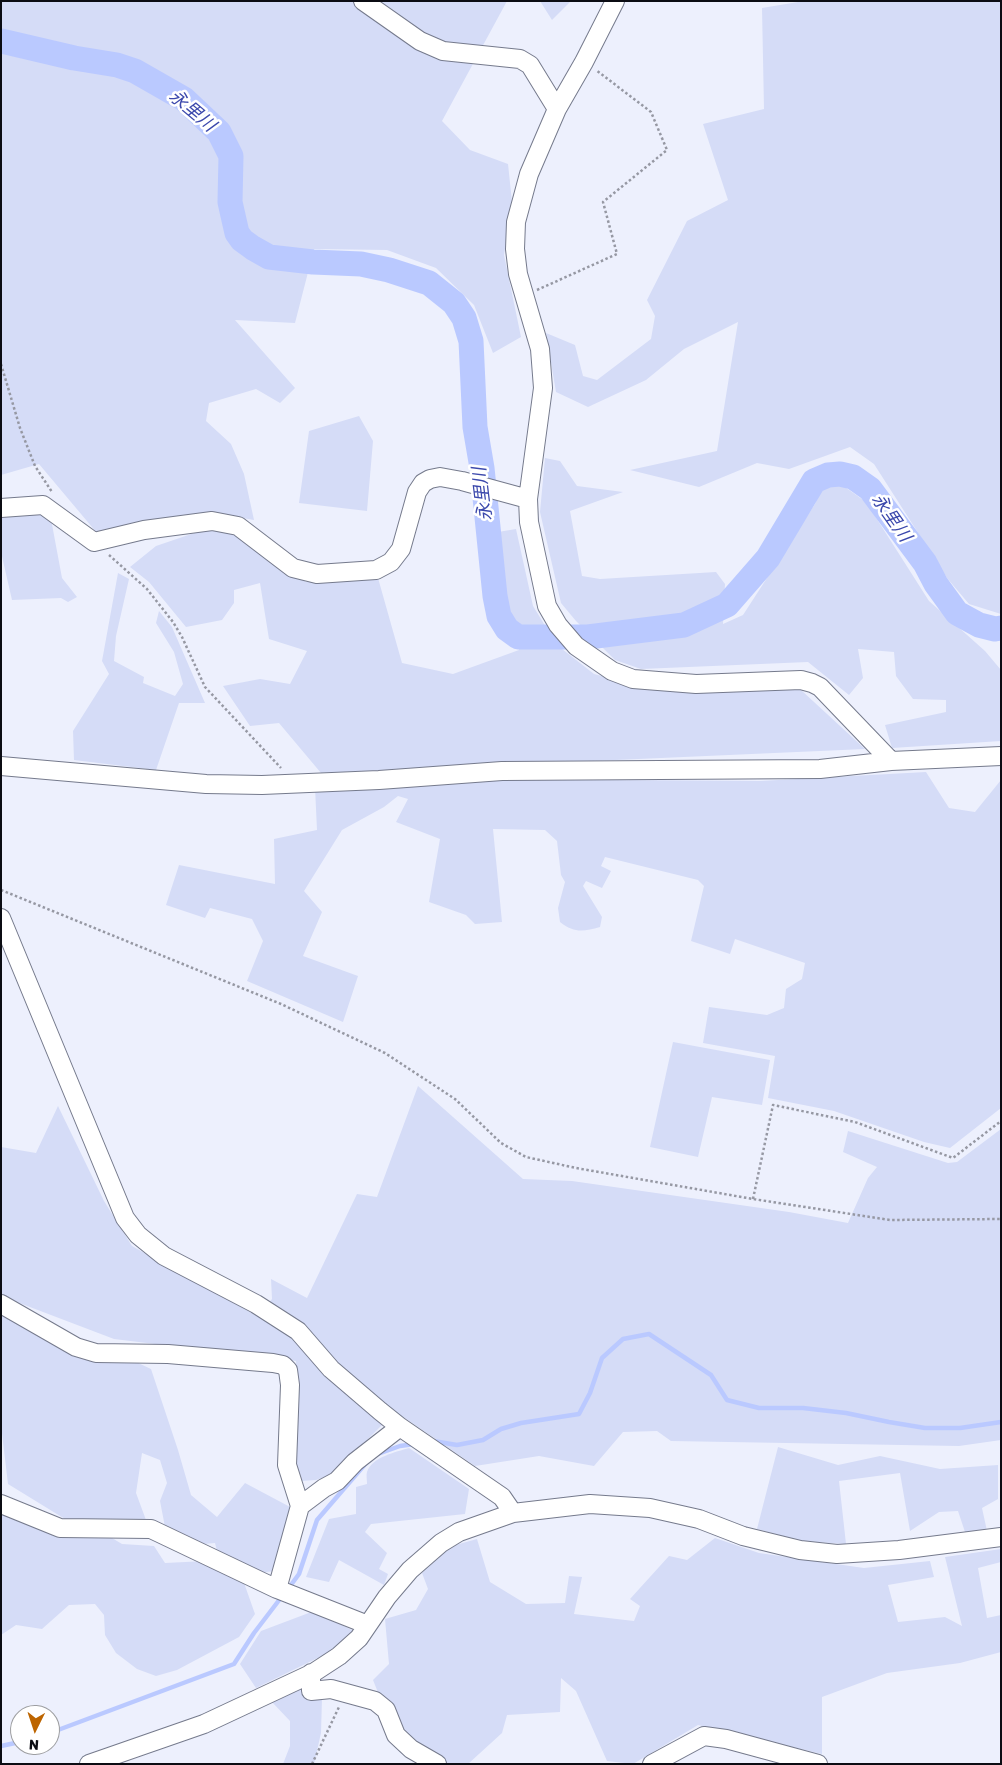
<!DOCTYPE html>
<html>
<head>
<meta charset="utf-8">
<style>
	body { margin:0 }
	#map { position:relative; width:1002px; height:1765px; overflow:hidden; background:#edf0fd; font-family:Rubik,sans-serif }
	canvas { display:block }
	.frame { position:absolute; inset:0; border:2px solid #0b0c13; pointer-events:none }
	.north { position:absolute; left:10px; top:1705px; width:50px; height:50px; box-sizing:border-box; background:#fff; border:1px solid #9d9ea1; border-radius:50%; rotate:184deg; font-size:14px; font-weight:700; line-height:20px; text-align:center; color:#0b0c13 }
	.north::after { content:''; display:block; margin:auto; width:18px; height:22px; background:#bd6500; clip-path:polygon(50% 0,100% 100%,50% 72%,0 100%) }
</style>
</head>
<body>
<div id="map">
<canvas width="1002" height="1765"></canvas>
<div class="frame"></div>
<div class="north">N</div>
</div>
<script>
const ctx = document.querySelector('canvas').getContext('2d');
ctx.lineJoin = 'round';
function paint(path, color) {
  ctx.fillStyle = color;
  ctx.fill(path, 'evenodd');
}
function trace(path, color, width, dash) {
  ctx.strokeStyle = color;
  ctx.lineWidth = width;
  ctx.lineCap = dash ? 'butt' : 'round';
  ctx.setLineDash(dash || []);
  ctx.stroke(path);
}
function write(font, color, halo, rows, align = 'center') {
  ctx.font = font + ' Rubik,"Noto Sans JP",sans-serif';
  ctx.lineWidth = 5;
  ctx.setLineDash([]);
  ctx.textBaseline = 'middle';
  ctx.strokeStyle = halo;
  ctx.fillStyle = color;
  for (const [text, x, y, turn = 0] of rows) {
    ctx.save();
    ctx.translate(x, y);
    ctx.rotate((+turn || 0) * Math.PI / 180);
    ctx.textAlign = isNaN(turn) ? turn : align;
    if (halo) ctx.strokeText(text, 0, 0);
    ctx.fillText(text, 0, 0);
    ctx.restore();
  }
}
paint(new Path2D(`
	M 1,1 L 507,1 L 442,121 L 470,150 L 508,164 L 512,202 L 504,255 L 521,337 L 493,353 L 474,305 L 436,268 L 387,250 L 314,249 L 295,323 L 235,320 L 295,388 L 280,403 L 256,389 L 209,403 L 206,421 L 231,444 L 244,474 L 254,520 L 220,514 L 97,533 L 39,464 L 1,475 Z
	M 540,1 L 571,1 L 552,20 Z
	M 804,1 L 1001,1 L 1001,614 L 969,604 L 947,578 L 874,464 L 850,447 L 789,469 L 757,463 L 699,487 L 630,470 L 717,451 L 738,322 L 684,349 L 646,380 L 588,407 L 556,392 L 546,333 L 575,345 L 583,376 L 597,380 L 651,339 L 655,316 L 647,300 L 687,221 L 728,200 L 703,124 L 764,109 L 762,8 Z
	M 359,416 L 373,441 L 367,511 L 299,503 L 309,431 Z
	M 545,458 L 560,461 L 577,486 L 623,492 L 570,511 L 582,576 L 600,579 L 716,572 L 725,584 L 723,624 L 743,615 L 815,504 L 823,486 L 842,485 L 866,502 L 929,601 L 985,651 L 1001,670 L 1001,741 L 892,748 L 885,725 L 946,712 L 946,700 L 913,699 L 896,676 L 894,652 L 858,649 L 863,678 L 849,695 L 808,662 L 641,669 L 615,660 L 576,621 L 561,603 L 540,512 Z
	M 41,511 L 51,519 L 62,578 L 77,597 L 68,602 L 61,598 L 12,600 L 1,552 L 1,513 Z
	M 206,529 L 236,531 L 306,582 L 378,578 L 402,663 L 453,674 L 519,650 L 519,630 L 510,619 L 498,532 L 516,529 L 533,606 L 557,645 L 594,674 L 643,687 L 776,687 L 801,690 L 865,749 L 321,773 L 279,723 L 250,726 L 223,686 L 260,679 L 290,684 L 307,651 L 269,639 L 260,583 L 234,590 L 234,603 L 222,620 L 186,627 L 149,582 L 130,567 L 156,546 Z
	M 118,573 L 129,579 L 116,636 L 114,661 L 144,677 L 143,683 L 175,696 L 183,684 L 174,652 L 156,623 L 159,611 L 172,627 L 205,703 L 179,703 L 156,770 L 74,760 L 73,731 L 109,674 L 102,661 Z
	M 926,772 L 949,808 L 975,812 L 1001,780 L 1001,1108 L 950,1148 L 924,1142 L 834,1111 L 768,1098 L 775,1056 L 703,1043 L 709,1007 L 767,1015 L 784,1008 L 786,989 L 802,979 L 805,963 L 735,939 L 730,954 L 691,941 L 704,886 L 698,880 L 605,857 L 601,866 L 611,871 L 602,888 L 586,881 L 583,886 L 602,917 L 600,927 C 583,932 574,933 560,922 L 558,908 L 565,882 L 561,875 L 557,841 L 545,830 L 493,829 L 502,922 L 475,924 L 466,915 L 429,902 L 440,839 L 396,822 L 408,799 L 398,796 L 384,807 L 342,830 L 304,891 L 322,912 L 303,956 L 358,976 L 343,1022 L 247,981 L 263,941 L 252,919 L 210,908 L 205,918 L 166,905 L 179,865 L 275,884 L 274,839 L 317,830 L 315,787 L 476,779 L 760,781 Z
	M 673,1042 L 770,1060 L 762,1105 L 712,1097 L 698,1157 L 650,1147 Z
	M 418,1086 L 523,1179 L 572,1181 L 789,1212 L 848,1223 L 868,1178 L 877,1167 L 843,1152 L 848,1131 L 948,1163 L 957,1162 L 1001,1129 L 1001,1440 L 959,1446 L 671,1441 L 657,1431 L 623,1432 L 594,1466 L 539,1456 L 475,1466 L 402,1416 L 383,1424 L 333,1474 L 316,1480 L 301,1481 L 290,1469 L 296,1361 L 114,1339 L 1,1296 L 1,1147 L 36,1153 L 58,1106 L 104,1201 L 132,1246 L 257,1316 L 272,1299 L 271,1279 L 307,1298 L 357,1194 L 377,1197 Z
	M 1,1311 L 76,1355 L 136,1362 L 151,1369 L 178,1450 L 191,1495 L 217,1517 L 245,1483 L 292,1508 L 275,1571 L 258,1573 L 217,1551 L 215,1543 L 203,1544 L 165,1527 L 160,1501 L 167,1483 L 160,1460 L 142,1453 L 136,1493 L 146,1520 L 65,1519 L 8,1484 L 1,1425 Z
	M 778,1447 L 838,1465 L 880,1456 L 940,1469 L 998,1465 L 998,1499 L 982,1508 L 987,1531 L 966,1535 L 958,1511 L 939,1512 L 910,1531 L 900,1473 L 839,1481 L 846,1544 L 801,1541 L 757,1529 Z
	M 409,1448 L 469,1489 L 465,1514 L 371,1524 L 365,1532 L 387,1553 L 379,1569 L 388,1574 L 384,1585 L 339,1560 L 329,1582 L 306,1577 L 329,1519 L 356,1514 L 356,1487 L 367,1484 C 367,1480 366,1475 367,1472 C 372,1457 396,1452 409,1448 Z
	M 1,1513 L 59,1538 L 112,1538 L 122,1544 L 154,1546 L 165,1563 L 206,1561 L 243,1580 L 255,1614 L 239,1637 L 177,1670 L 156,1676 L 137,1669 L 116,1653 L 105,1635 L 104,1615 L 95,1604 L 69,1605 L 42,1629 L 16,1625 L 1,1635 Z
	M 715,1538 L 759,1553 L 864,1568 L 930,1561 L 934,1577 L 888,1585 L 898,1622 L 945,1617 L 962,1626 L 945,1557 L 1001,1549 L 1001,1562 L 978,1568 L 987,1618 L 1001,1615 L 1001,1652 L 960,1663 L 887,1673 L 822,1697 L 822,1754 L 698,1725 L 633,1764 L 607,1761 L 576,1691 L 561,1678 L 560,1712 L 507,1715 L 502,1733 L 468,1764 L 445,1764 L 401,1733 L 381,1700 L 373,1680 L 389,1664 L 385,1619 L 416,1610 L 428,1589 L 422,1573 L 452,1546 L 477,1539 L 490,1582 L 526,1604 L 565,1603 L 569,1576 L 582,1577 L 574,1614 L 634,1621 L 640,1606 L 630,1599 L 669,1556 L 687,1560 Z
	M 314,1611 L 356,1632 L 332,1651 L 256,1688 L 240,1664 L 261,1631 Z
	M 306,1687 L 322,1698 L 321,1733 L 314,1764 L 283,1764 L 290,1746 L 290,1721 L 271,1701 Z`), '#d5dcf7');
trace(new Path2D(`
	M 433,1441 L 457,1445 L 483,1440 L 501,1429 L 521,1423 L 579,1414 L 590,1393 L 602,1358 L 623,1339 L 649,1334 L 711,1375 L 727,1400 L 759,1408 L 803,1408 L 846,1413 L 889,1422 L 925,1428 L 960,1428 L 1001,1422
	M 375,1455 L 400,1446 L 415,1444
	M 288,1589 L 299,1574 L 317,1520 L 367,1462
	M 50,1733 L 234,1664 L 254,1633 L 283,1595
	M 1,1746 L 20,1742`), '#bac9ff', 4.5);
trace(new Path2D(`
	M 1,41 L 74,58 L 117,65 L 135,71 L 184,99 L 219,132 L 231,156 L 230,202 L 232,211 L 237,233 L 242,240 L 253,248 L 269,257 L 313,262 L 361,264 L 389,270 L 429,283 L 454,303 L 464,318 L 471,341 L 475,427 L 482,468 L 495,596 L 499,616 L 507,629 L 518,637 L 588,637 L 684,625 L 727,605 L 768,558 L 814,481 L 828,475 L 840,474 L 853,477 L 870,489 L 925,563 L 936,584 L 957,613 L 979,625 L 995,629 L 1001,628`), '#bac9ff', 25);
const minor = new Path2D(`
	M 363,1 L 420,41 L 443,51 L 520,59 L 530,65 L 557,109
	M 615,1 L 584,62 L 557,109 L 529,174 L 516,222 L 515,249 L 518,274 L 540,349 L 543,388 L 528,499 L 529,522 L 547,606 L 558,625 L 576,646 L 612,671 L 633,679 L 696,684 L 801,680 L 812,683 L 820,687 L 891,761
	M 1,508 L 43,505 L 94,542 L 144,530 L 212,521 L 238,526 L 293,568 L 317,574 L 376,570 L 391,562 L 401,549 L 417,492 L 423,483 L 430,479 L 440,477 L 462,481 L 528,499
	M 1,766 L 206,784 L 262,785 L 379,780 L 502,771 L 820,769 L 891,761 L 1001,756
	M 1,918 L 125,1218 L 138,1235 L 164,1256 L 256,1304 L 298,1331 L 331,1369 L 380,1411 L 400,1427 L 502,1497 L 513,1513
	M 1,1304 L 76,1347 L 96,1353 L 168,1354 L 273,1363 L 283,1365 L 288,1370 L 290,1385 L 287,1465 L 300,1506 L 277,1589
	M 1,1504 L 60,1528 L 151,1529 L 277,1589 L 368,1625
	M 300,1506 L 324,1488 L 337,1481 L 355,1462 L 400,1427
	M 311,1673 L 311,1691 L 331,1689 L 375,1701 L 386,1710 L 396,1735 L 411,1749 L 437,1764
	M 89,1764 L 204,1724 L 313,1673 L 339,1656 L 359,1638 L 387,1597 L 410,1570 L 441,1543 L 459,1532 L 513,1513 L 590,1504 L 650,1508 L 699,1519 L 743,1536 L 800,1550 L 837,1554 L 899,1550 L 1001,1537
	M 652,1764 L 704,1736 L 726,1739 L 818,1764`);
trace(minor, '#757a8c', 20);
trace(new Path2D(`
	M 537,290 L 617,254 L 603,202 L 667,150 L 651,112 L 596,70
	M 1,364 L 20,428 L 35,466 L 52,492
	M 109,555 L 147,589 L 173,622 L 182,637 L 205,687 L 281,768
	M 1,890 L 281,1004 L 385,1053 L 455,1099 L 501,1143 L 526,1157 L 576,1168 L 753,1199 L 890,1220 L 1001,1219
	M 753,1199 L 773,1105 L 855,1122 L 953,1158 L 1001,1121
	M 312,1764 L 339,1707`), '#9698a3', 2.5, [2.5, 2.5]);
trace(minor, '#fff', 18);
write('italic 18px', '#3b48ac', '#fff', [
	["永里川",192,111,40],
	["永里川",483,494,-97],
	["永里川",891,518,55]
]);
</script>
</body>
</html>
